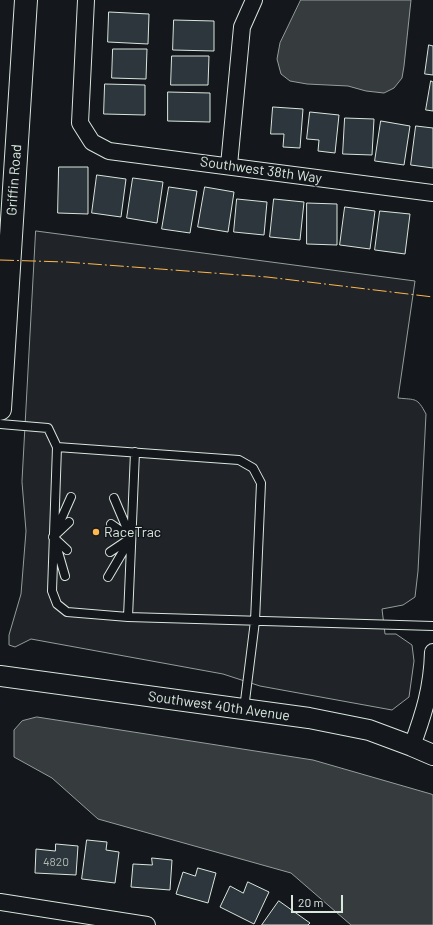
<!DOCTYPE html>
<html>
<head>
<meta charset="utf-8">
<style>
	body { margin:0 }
	#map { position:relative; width:433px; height:925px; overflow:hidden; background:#14181c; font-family:Barlow,sans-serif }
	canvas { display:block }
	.scale { position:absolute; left:291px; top:895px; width:52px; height:18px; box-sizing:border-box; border:2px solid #d8e6dc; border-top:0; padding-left:5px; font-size:12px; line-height:14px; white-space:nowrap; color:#d8e6dc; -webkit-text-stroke:3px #14181c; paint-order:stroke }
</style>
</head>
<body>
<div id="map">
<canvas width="433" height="925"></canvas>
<div class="scale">20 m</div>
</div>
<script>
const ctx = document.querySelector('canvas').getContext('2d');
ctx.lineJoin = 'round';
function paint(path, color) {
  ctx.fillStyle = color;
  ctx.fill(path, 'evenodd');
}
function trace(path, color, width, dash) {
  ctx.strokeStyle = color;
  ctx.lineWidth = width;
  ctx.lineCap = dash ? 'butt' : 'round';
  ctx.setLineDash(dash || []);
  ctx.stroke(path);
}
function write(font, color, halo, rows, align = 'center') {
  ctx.font = font + ' Barlow,sans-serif';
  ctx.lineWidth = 3;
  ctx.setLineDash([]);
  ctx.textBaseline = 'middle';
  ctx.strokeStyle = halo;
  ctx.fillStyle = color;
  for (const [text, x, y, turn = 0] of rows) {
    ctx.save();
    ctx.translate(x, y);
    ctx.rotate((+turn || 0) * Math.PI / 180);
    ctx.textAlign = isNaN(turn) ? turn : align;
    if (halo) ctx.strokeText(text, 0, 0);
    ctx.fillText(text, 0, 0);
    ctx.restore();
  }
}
const green = new Path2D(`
	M 36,231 L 415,281 L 398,398 C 416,400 417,397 426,414 L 418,571 L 415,597 L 403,605 L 382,609 L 385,634 L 396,634 L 412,645 L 414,661 L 409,697 L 392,710 L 260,686 L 223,674 L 31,639 L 15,647 L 9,645 L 9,635 L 21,594 L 26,531 L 22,482 Z`);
paint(green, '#202428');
trace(green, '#939e99', 1);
const water = new Path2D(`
	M 301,0 L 411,0 L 404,66 L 402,78 L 394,88 L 384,93 L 366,91 L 348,86 L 307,84 L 290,81 L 281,74 L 277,59 L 280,43 Z
	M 37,717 L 313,760 L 431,794 L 433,795 L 433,925 L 351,925 L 291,873 L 98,819 L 52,778 L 14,757 L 14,730 L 22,721 Z`);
paint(water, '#363b3e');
trace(water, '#939e99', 1);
const building = new Path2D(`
	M 109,12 L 149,14 L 148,44 L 108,42 Z
	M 174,20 L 214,21 L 214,51 L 173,50 Z
	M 429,45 L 433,46 L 433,75 L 425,74 Z
	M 113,49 L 147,49 L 146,79 L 112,78 Z
	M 172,56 L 209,56 L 208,85 L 171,85 Z
	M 431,81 L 433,82 L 433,111 L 426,110 Z
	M 105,84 L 145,85 L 145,115 L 104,114 Z
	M 168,92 L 210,93 L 210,122 L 168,121 Z
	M 273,107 L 303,109 L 300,148 L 283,147 L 284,134 L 271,134 Z
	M 310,112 L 339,115 L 335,153 L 318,151 L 319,140 L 307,139 Z
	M 345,118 L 374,119 L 372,155 L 343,154 Z
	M 381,121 L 410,126 L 404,165 L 375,161 Z
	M 416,126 L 433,128 L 433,168 L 411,165 Z
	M 59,167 L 88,167 L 88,214 L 58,213 Z
	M 97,175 L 126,179 L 121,217 L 92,213 Z
	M 133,178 L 163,182 L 157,223 L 127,218 Z
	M 169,187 L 197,191 L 190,233 L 162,229 Z
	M 205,187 L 234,192 L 228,232 L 198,227 Z
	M 237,199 L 267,202 L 264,235 L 234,232 Z
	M 274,199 L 304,202 L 300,240 L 270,237 Z
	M 307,203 L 337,204 L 337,245 L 307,244 Z
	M 345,207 L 375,211 L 370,249 L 340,245 Z
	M 380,211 L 410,214 L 405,254 L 375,250 Z
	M 87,840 L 107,842 L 106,850 L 119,852 L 115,883 L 82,879 Z
	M 56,844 L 78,846 L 76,875 L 35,873 L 36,849 L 55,851 Z
	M 152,858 L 172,860 L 170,890 L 131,887 L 133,864 L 152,865 Z
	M 198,868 L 216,873 L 208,903 L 176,894 L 183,872 L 195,876 Z
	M 248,882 L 269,892 L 254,924 L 220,907 L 230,886 L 243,893 Z
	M 279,901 L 310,923 L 308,925 L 262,925 Z`);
paint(building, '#2c363c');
trace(building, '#d8e6dc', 1);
const service = new Path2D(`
	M 0,424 L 48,428 L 57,447
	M 55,533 L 71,497
	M 56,545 L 65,576
	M 67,550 L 53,537 L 69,522
	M 110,552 L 131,538 L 111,524
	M 108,577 L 131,538 L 114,498
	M 128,617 L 135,452
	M 244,709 L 255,621 L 261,483 L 253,468 L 239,460 L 57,447 L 52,591 L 57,604 L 67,612 L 128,617 L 433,626`);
const minor = new Path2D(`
	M 86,0 L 80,123 L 92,142 L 109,151 L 433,193
	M 229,165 L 242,27 L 254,0
	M 412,746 C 424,713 432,688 433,652
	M 0,902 L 147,925`);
const tertiary = new Path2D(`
	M 0,676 L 309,718 L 369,730 L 412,746 L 433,755`);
const primary = new Path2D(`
	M 0,409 L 26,0`);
trace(service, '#d8e6dc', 10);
trace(minor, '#d8e6dc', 18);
trace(tertiary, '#d8e6dc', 22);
trace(primary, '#d8e6dc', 24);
trace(service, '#14181c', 8);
trace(minor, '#14181c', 16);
trace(tertiary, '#14181c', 20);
trace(primary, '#14181c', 22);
trace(new Path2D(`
	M 0,260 L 66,262 L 267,277 L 433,297`), '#ffb74d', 1, [14, 3, 2, 3]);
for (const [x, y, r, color] of [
	[96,532,4,"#ffb74d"]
]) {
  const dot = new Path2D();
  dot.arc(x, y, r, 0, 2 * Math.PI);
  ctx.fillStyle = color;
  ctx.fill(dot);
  trace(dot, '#14181c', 1.5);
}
write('12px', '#adbab4', null, [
	["4820",56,862]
]);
write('14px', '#d8e6dc', '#14181c', [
	["Southwest 38th Way",261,170,8],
	["Griffin Road",14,180,-86],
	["Southwest 40th Avenue",219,706,8]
]);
write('14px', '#d8e6dc', '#14181c', [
	["RaceTrac",104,532]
], 'left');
</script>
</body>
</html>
